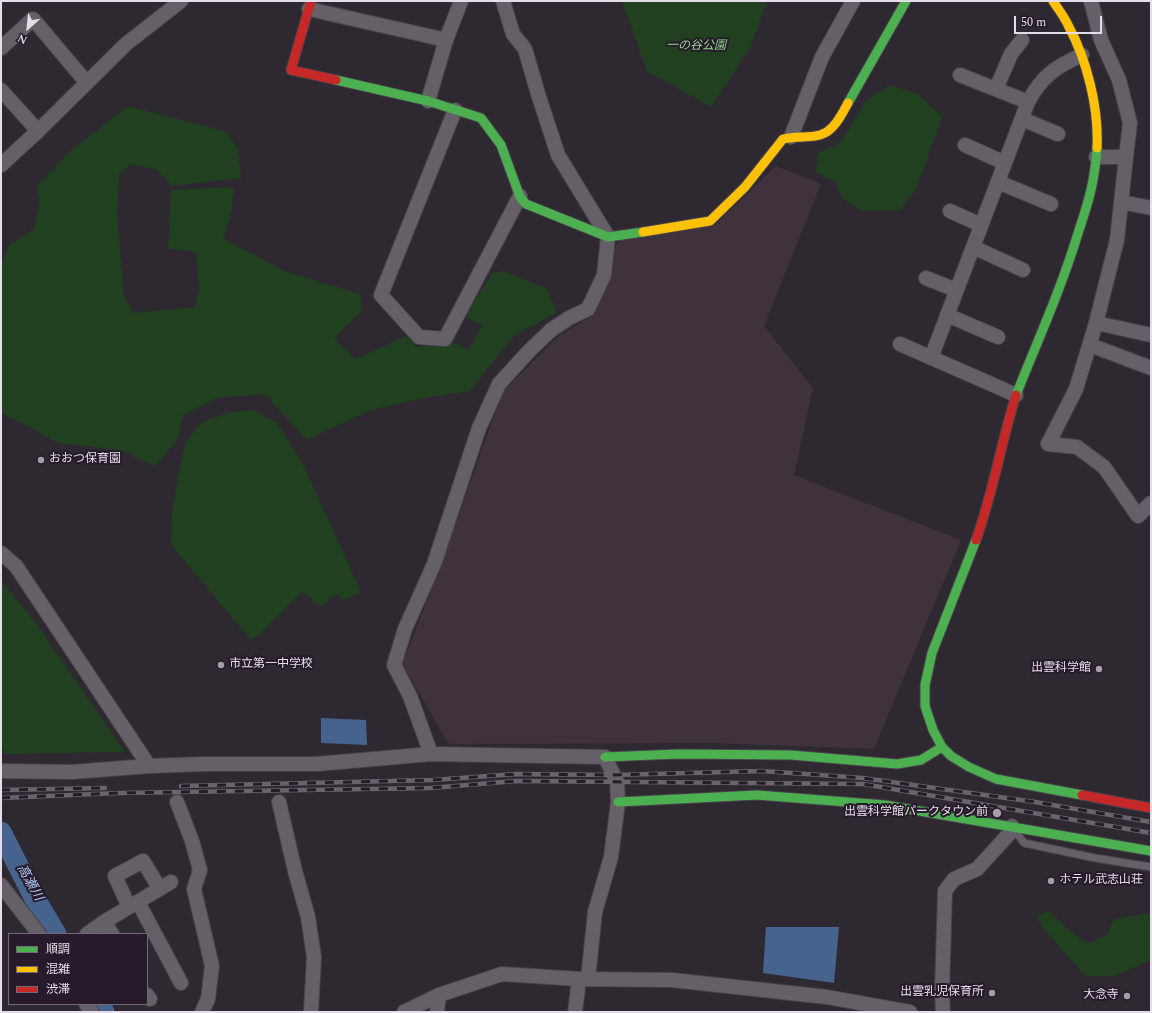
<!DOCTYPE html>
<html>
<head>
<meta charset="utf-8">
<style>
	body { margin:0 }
	#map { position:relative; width:1152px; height:1013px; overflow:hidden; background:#2e2831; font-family:Spectral,"Noto Sans JP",serif }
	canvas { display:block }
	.frame { position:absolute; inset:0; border:2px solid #e5dde9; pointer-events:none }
	.legend { position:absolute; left:8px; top:933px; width:140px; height:72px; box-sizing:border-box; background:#261a2b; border:1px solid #726877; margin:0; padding:5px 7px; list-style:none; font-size:12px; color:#e5dde9 }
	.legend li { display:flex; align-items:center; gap:8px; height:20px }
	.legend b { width:20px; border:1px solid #726877 }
	.north { position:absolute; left:8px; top:8px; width:40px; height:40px; -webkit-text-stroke:3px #261a2b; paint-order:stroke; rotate:207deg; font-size:11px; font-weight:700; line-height:16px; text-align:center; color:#e5dde9 }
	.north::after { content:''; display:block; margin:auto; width:14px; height:18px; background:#e5dde9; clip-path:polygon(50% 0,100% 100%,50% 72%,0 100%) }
	.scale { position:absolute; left:1014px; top:16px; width:88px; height:18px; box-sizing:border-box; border:2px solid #e5dde9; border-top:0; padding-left:5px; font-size:12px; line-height:14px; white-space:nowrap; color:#e5dde9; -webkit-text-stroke:3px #261a2b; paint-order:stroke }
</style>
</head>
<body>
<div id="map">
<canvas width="1152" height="1013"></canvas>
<div class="frame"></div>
<ul class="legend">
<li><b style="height:5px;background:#4caf50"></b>順調</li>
<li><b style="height:5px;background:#ffc107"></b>混雑</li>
<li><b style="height:5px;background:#c62828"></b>渋滞</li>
</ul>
<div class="north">N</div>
<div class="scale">50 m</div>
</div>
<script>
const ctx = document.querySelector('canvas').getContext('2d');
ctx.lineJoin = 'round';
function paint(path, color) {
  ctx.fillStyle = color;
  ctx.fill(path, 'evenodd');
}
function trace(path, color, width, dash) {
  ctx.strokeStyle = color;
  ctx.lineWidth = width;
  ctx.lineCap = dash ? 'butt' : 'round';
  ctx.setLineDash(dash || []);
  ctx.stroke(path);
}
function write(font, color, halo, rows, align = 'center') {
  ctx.font = font + ' Spectral,"Noto Sans JP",serif';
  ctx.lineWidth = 4;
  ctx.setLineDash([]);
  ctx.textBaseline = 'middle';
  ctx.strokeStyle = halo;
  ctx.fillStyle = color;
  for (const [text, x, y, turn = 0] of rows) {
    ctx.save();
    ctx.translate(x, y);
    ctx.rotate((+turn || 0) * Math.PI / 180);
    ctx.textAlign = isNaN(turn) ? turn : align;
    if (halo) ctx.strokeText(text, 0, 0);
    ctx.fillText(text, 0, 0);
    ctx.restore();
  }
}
paint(new Path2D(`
	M 776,166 L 821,184 L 764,326 L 813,388 L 794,475 L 961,540 L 874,749 L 714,743 L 449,744 L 402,664 L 440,568 L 502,393 L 556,338 L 593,315 L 614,250 L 619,240 L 716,224 Z`), '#3f323d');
paint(new Path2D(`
	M 622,1 L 767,1 L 751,46 L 711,107 L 647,71 Z
	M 889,85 L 918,94 L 942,117 L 916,189 L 900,210 L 862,211 L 842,198 L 835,182 L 816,172 L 819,153 L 841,142 L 866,101 Z
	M 128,106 L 227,132 L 238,150 L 241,178 L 172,186 L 157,170 L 131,164 L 119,175 L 117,214 L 124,297 L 134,313 L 195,307 L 199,289 L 196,252 L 168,249 L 171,190 L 234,187 L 231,215 L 223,238 L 284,271 L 360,294 L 362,311 L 334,338 L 356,359 L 406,336 L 417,347 L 456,343 L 468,351 L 482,325 L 463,316 L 493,273 L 503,271 L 547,289 L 557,312 L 513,337 L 470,391 L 425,398 L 371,410 L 306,440 L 265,394 L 217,398 L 183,415 L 178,439 L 155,466 L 120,450 L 58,443 L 1,412 L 1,263 L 10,245 L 35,228 L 39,203 L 37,186 L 73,149 Z
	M 254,410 L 277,423 L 303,464 L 361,592 L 344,600 L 336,594 L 320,607 L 303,591 L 258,636 L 250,639 L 171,545 L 172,512 L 185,442 L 202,422 L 230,412 Z
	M 1,581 L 33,619 L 125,752 L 4,754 L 1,747 Z
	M 1049,911 L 1070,931 L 1088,944 L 1107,935 L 1114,919 L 1151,913 L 1151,960 L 1114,976 L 1086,976 L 1045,931 L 1036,916 Z`), '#214020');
paint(new Path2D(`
	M 321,718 L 366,720 L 367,745 L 321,743 Z
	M 766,927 L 839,927 L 834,983 L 763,973 Z`), '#46638e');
trace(new Path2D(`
	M 1,832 L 34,897 L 56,934
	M 99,1004 L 104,1012`), '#46638e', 21);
const lane = new Path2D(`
	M 1015,831 L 1024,843 L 1095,858 L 1151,867`);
const street = new Path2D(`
	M 1091,1 L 1101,40 L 1119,80 L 1130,123 L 1126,157
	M 309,9 L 446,40
	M 1,48 L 33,19 L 87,83
	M 960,75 L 1028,102
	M 996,89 L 1011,54 L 1022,40
	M 1,90 L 38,131
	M 428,101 L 446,40 L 461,1
	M 455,110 L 381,295 L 419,337 L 445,339 L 520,196
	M 1022,119 L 1058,134
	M 791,137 L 822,57 L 853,1
	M 965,145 L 1005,163
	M 1096,157 L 1126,157 L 1117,240 L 1096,323 L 1076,389 L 1048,444 L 1077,447 L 1104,467 L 1138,516 L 1151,503
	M 1,165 L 38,131 L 126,44 L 181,1
	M 998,182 L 1051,204
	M 1121,202 L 1151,208
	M 950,211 L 981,225
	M 973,247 L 1023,270
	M 926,278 L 956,290
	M 947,315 L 998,337
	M 1096,323 L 1151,335
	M 900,344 L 1016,395
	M 1090,345 L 1151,368
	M 931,358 L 1028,102 C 1042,76 1055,67 1082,55
	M 1,553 L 16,566 L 149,766
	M 431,754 L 410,696 L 394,665 L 405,629 L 434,564 L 479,428 L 499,384 L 529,351 L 551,330 L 569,318 L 588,309 L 604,275 L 608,237 L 558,155 L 539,97 L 525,49 L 513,34 L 503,1
	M 1,771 L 72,772 L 149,766 L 204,764 L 317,764 L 431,754 L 605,757 L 617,782 L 618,802 L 611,857 L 595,912 L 588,979
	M 177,802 L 192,841 L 200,870 L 194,889 L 212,966 L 208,999 L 202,1012
	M 279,802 L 295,871 L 308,917 L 314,957 L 311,1012
	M 1,885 L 39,934
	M 138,902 L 181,983
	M 129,907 L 115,876 L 143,861 L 160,889
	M 104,922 L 112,934
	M 87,934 L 104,922 L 171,882
	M 147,995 L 150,999
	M 86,1004 L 92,1012
	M 404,1012 L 439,995 L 502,974 L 579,979 L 672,980 L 827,997 L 910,1012
	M 437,1012 L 439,995
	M 575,1012 L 579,979
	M 943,1012 L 942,993 L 945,891 L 954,879 L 977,869 L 1009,834 L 1012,826`);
const fast = new Path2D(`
	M 336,80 L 428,101 L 481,118 L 501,145 L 520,197 L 526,204 L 608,237 L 643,232
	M 848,103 L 906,1
	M 1016,395 C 1038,340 1062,287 1079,230 C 1089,201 1095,179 1097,148
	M 976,540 L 932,653 L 925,685 L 925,706 L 933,730 L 942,747 L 951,756 L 969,767 L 996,779 L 1082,795
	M 605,757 L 678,754 L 791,755 L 897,764 L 921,760 L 942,747
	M 618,802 L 757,795 L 885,805 L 1151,851`);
const slow = new Path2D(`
	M 1053,1 C 1058,9 1064,16 1068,25 C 1087,60 1099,108 1097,148
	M 643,232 L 710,221 L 745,187 L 783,139 C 795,136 810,138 820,135 C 834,131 842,114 848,103`);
const jam = new Path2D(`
	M 311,1 L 291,70 L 336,80
	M 976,540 C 993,493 1001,443 1016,395
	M 1082,795 L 1151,808`);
trace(lane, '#47434b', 9);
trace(street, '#47434b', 16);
trace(fast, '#47434b', 11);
trace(slow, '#47434b', 11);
trace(jam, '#47434b', 11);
trace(lane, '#656068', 7);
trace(street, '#656068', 14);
trace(fast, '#4caf50', 9);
trace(slow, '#ffc107', 9);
trace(jam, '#c62828', 9);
const rail = new Path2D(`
	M 181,786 L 433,780 L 516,774 L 614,775 L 762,771 L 863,778 L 1035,802 L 1151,822
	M 1,790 L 105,788
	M 1,798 L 119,793 L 431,788 L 516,781 L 863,784 L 1151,833`);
trace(rail, '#68646a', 4.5);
trace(rail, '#261a2b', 3, [9]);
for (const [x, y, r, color] of [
	[41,460,4,"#a59ea9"],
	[221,665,4,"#a59ea9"],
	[1099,669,4,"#a59ea9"],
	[997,813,5,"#a59ea9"],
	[1051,881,4,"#a59ea9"],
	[992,993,4,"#a59ea9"],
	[1127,996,4,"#a59ea9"]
]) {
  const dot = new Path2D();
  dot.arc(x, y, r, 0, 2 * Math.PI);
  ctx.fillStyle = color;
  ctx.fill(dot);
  trace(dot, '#261a2b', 1.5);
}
write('italic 12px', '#96d591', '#261a2b', [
	["一の谷公園",696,47]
]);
write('12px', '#e5dde9', '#261a2b', [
	["おおつ保育園",49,460,"left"],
	["市立第一中学校",229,665,"left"],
	["出雲科学館",1091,669],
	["出雲科学館パークタウン前",988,813],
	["ホテル武志山荘",1059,881,"left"],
	["出雲乳児保育所",984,993],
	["大念寺",1119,996]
], 'right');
write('italic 13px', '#accaf4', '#261a2b', [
	["高瀬川",29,883,61]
]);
</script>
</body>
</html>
